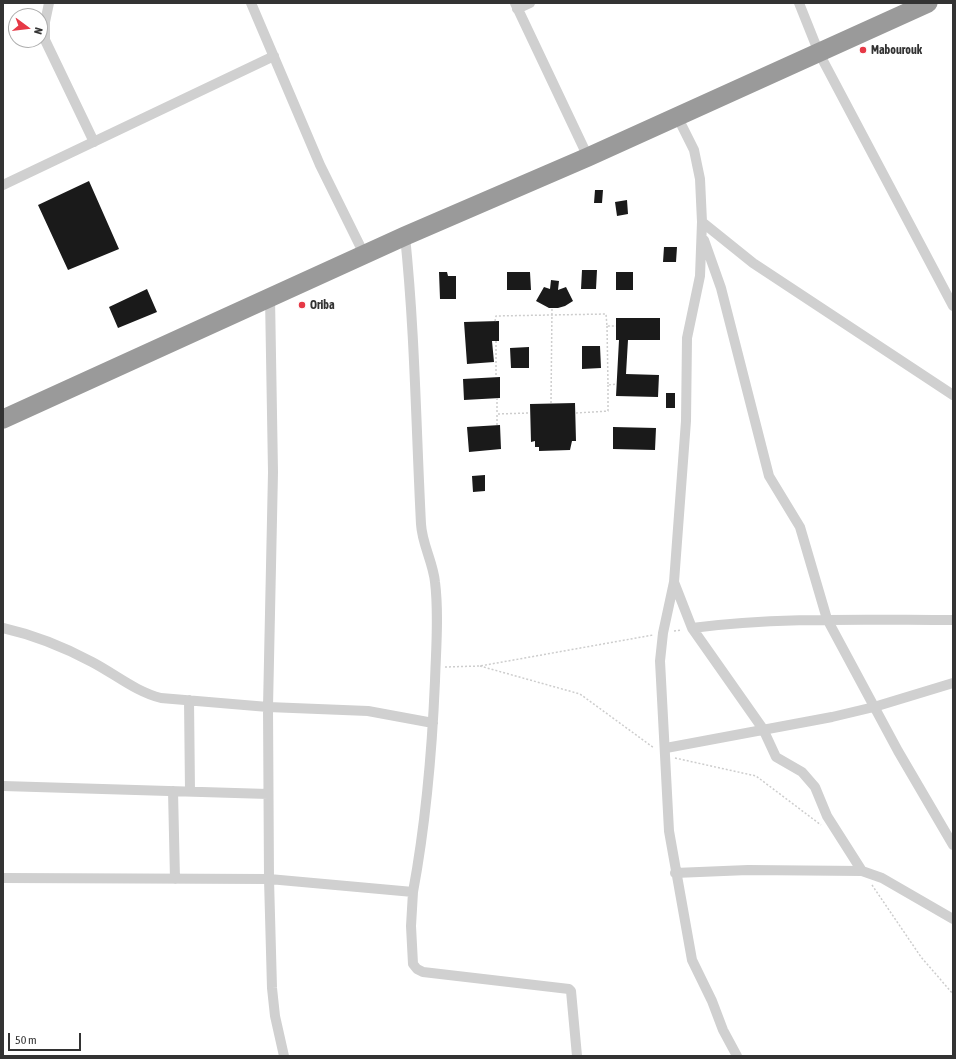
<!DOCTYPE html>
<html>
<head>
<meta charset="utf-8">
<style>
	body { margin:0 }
	#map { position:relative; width:956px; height:1059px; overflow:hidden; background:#fff; font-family:"Asap Condensed",sans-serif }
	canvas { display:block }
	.frame { position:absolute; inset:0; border:4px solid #333; pointer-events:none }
	.north { position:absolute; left:8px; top:8px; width:40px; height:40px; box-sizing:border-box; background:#fff; border:1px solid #adadad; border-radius:50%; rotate:105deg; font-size:11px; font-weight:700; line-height:16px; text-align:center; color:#333 }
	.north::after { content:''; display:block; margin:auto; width:14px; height:18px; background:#e63946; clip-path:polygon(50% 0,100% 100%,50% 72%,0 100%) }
	.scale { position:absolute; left:8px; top:1033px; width:73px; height:18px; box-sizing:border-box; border:2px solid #333; border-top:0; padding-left:5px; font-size:12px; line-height:14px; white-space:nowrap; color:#333; -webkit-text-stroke:3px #fff; paint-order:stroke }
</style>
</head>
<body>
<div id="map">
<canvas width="956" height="1059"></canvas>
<div class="frame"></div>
<div class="north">N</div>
<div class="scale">50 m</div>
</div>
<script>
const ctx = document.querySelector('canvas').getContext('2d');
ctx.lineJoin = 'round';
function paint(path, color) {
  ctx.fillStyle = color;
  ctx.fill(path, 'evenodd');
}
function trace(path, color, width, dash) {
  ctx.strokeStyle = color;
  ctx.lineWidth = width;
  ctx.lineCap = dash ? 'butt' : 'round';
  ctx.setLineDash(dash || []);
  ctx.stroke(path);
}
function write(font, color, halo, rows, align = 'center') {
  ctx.font = font + ' "Asap Condensed",sans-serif';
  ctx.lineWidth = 4;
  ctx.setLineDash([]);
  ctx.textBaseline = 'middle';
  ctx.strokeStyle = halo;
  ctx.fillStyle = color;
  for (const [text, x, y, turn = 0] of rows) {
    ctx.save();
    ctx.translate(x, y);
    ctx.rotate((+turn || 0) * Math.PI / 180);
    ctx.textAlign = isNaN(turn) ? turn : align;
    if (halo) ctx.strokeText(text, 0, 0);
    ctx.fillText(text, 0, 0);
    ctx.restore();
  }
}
paint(new Path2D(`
	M 89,181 L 119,249 L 68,270 L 38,205 Z
	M 595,190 L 603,190 L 602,203 L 594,203 Z
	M 627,200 L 628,214 L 617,216 L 615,202 Z
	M 664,247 L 677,247 L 676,262 L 663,262 Z
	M 582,270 L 597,270 L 596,289 L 581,289 Z
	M 439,272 L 447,272 L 448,276 L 456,276 L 456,299 L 440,299 Z
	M 507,272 L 530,272 L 531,290 L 507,290 Z
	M 616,272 L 633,272 L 633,290 L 616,290 Z
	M 551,280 L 559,281 L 558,290 L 566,287 L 573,301 L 565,306 L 558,308 L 549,308 L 536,301 L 544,287 L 550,289 Z
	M 147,289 L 157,312 L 118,328 L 109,307 Z
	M 616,318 L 660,318 L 660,340 L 628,340 L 626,374 L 659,375 L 658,397 L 616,396 L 619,340 L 616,340 Z
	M 499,321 L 499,341 L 492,341 L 494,362 L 467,364 L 464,322 Z
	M 582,346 L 600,346 L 601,368 L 582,369 Z
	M 529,347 L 529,368 L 511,368 L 510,348 Z
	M 500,377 L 500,398 L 464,400 L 463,379 Z
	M 666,393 L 675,393 L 675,408 L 666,408 Z
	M 575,403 L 576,441 L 572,441 L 570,450 L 539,451 L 539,447 L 535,447 L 535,441 L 531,442 L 530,404 Z
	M 500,425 L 501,449 L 469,452 L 467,427 Z
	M 613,427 L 656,428 L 655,450 L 613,449 Z
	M 485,475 L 485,491 L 473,492 L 472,476 Z`), '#1a1a1a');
trace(new Path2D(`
	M 495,321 L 496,316 L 606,314 L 607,326 L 616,326
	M 607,326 L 608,385 L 616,384
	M 496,341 L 496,377
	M 497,398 L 497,414
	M 551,403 L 552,308
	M 576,413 L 608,411 L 608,385
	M 497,425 L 497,414 L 530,413
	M 674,631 L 682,630
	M 480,666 L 580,694 L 654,748
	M 445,667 L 480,666 L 653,635
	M 675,758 L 756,776 L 821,825
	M 872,885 L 921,957 L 953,994`), '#cdcdcd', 1.5, [2, 2]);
trace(new Path2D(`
	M 49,3 L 45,22 L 45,40 L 94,142
	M 251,3 L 320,165 L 365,256
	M 515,3 L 588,157
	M 799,3 L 819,53 L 953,306
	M 517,9 L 530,3
	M 677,116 L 694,150 L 700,179 L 702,222 L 753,263 L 953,395
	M 3,185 L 274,56
	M 702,222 L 700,276 L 687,338 L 686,421 L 674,582 L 692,628 L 763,729 L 776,757 L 802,772 L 815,787 L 827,816 L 862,871
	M 405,236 C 415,332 416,428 421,524 C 422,544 433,562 435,582 C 439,614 436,649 435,681 C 432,752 426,822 413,892
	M 704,240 L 721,288 L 769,476 L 800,527 L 827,619 L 898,751 L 953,845
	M 270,297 L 273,472 L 268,707 L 269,879 L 272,988 L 275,1016 L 284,1056
	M 674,582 L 663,633 L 660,661 L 669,831 L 692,960 L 712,1001 L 723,1030 L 737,1056
	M 3,628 C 34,635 64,647 92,662 C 115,674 136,692 161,698 L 268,707 L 368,711 L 433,723
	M 692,628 C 778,617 866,620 953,620
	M 189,700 L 190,791
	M 666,748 L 832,717 L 874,707 L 953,683
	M 3,786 L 268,794
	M 173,791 L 175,879
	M 675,873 L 748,870 L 862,871 L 882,878 L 953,919
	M 3,878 L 269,879 L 413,892 L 411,926 L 413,964 L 417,969 L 423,972 L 569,989 L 571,991 L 577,1056`), '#d0d0d0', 10);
trace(new Path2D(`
	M 3,419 L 405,236 L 588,157 L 928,3`), '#9a9a9a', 19);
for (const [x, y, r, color] of [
	[863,50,4,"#e63946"],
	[302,305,4,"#e63946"]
]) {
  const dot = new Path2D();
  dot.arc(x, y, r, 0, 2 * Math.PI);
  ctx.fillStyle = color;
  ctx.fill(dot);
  trace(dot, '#fff', 1.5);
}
write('bold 12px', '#333', '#fff', [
	["Mabourouk",871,50],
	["Oriba",310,305]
], 'left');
</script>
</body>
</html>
